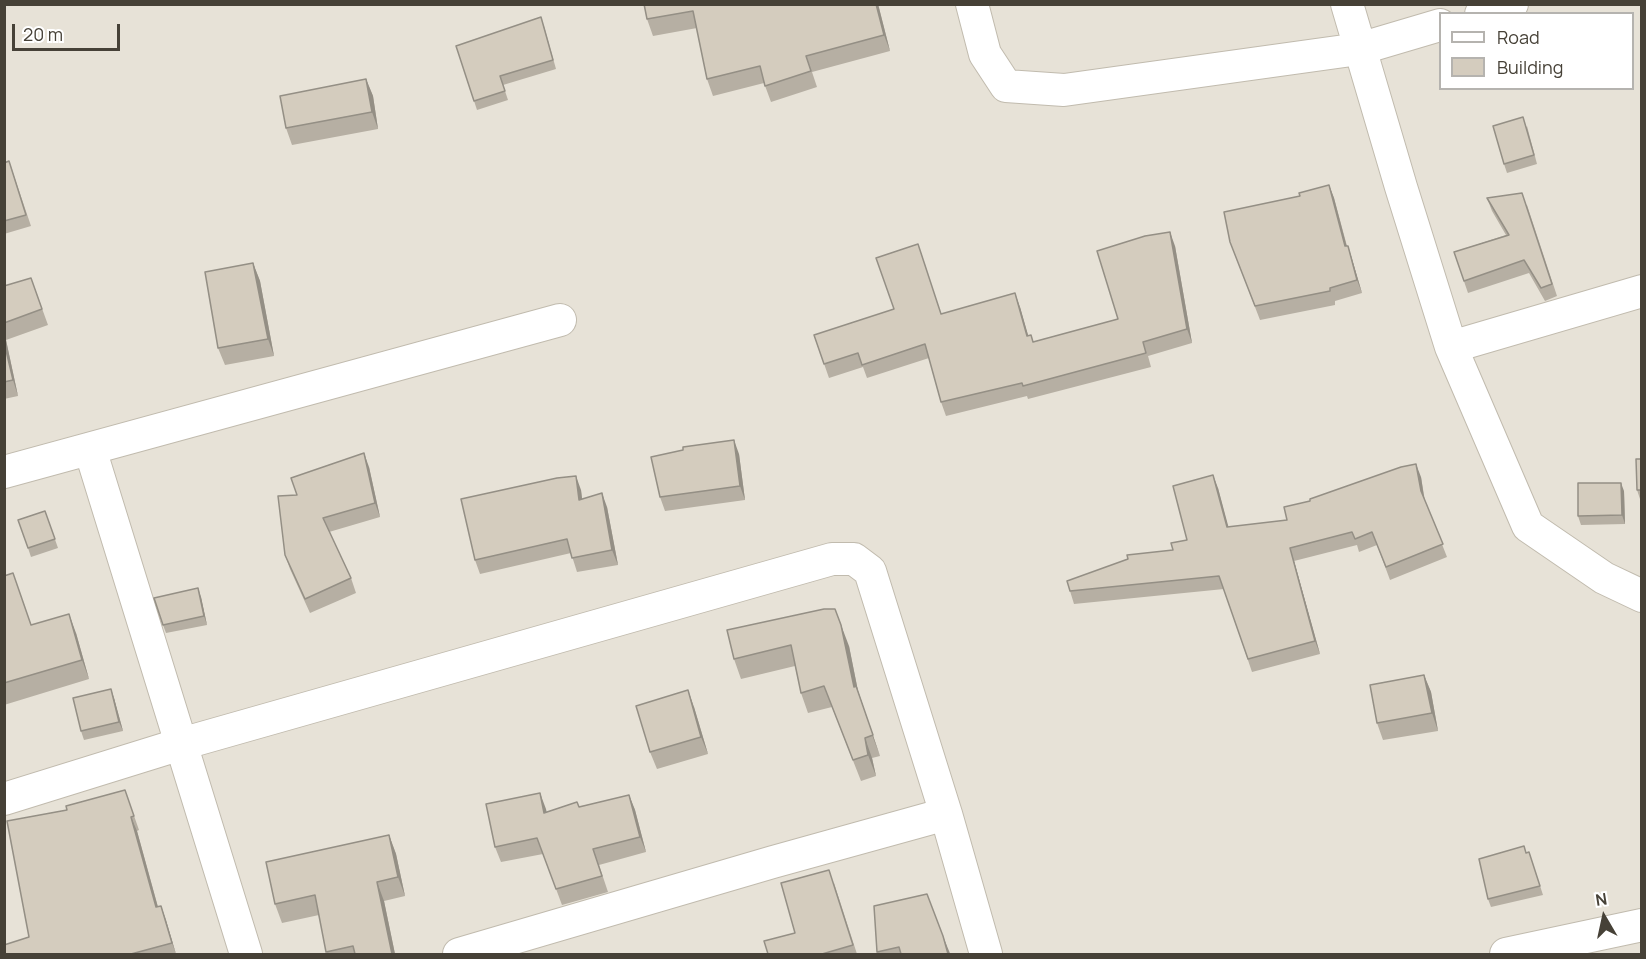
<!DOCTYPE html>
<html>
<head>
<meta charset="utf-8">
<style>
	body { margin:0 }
	#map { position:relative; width:1646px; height:959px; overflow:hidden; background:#f3f0e8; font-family:Manrope,sans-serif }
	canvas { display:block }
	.frame { position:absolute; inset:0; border:6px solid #464137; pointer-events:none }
	.legend { position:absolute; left:1439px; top:12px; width:195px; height:78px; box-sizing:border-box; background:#fff; border:2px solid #b5b3af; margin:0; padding:8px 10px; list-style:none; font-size:18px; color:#464137 }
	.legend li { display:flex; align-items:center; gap:12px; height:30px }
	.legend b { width:30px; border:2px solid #b5b3af }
	.north { position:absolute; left:1574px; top:887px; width:60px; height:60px; -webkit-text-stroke:4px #fff; paint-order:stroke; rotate:351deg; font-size:16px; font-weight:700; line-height:24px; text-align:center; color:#464137 }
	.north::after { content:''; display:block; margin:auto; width:21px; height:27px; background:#464137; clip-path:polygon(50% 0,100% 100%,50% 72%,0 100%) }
	.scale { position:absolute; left:12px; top:24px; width:108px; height:27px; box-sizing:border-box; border:3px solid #464137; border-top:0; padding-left:8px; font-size:18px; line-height:21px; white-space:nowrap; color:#464137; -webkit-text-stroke:4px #fff; paint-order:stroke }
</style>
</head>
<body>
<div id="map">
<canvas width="1646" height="959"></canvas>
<div class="frame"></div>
<ul class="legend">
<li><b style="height:8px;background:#fff"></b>Road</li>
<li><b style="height:16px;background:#d4ccbe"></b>Building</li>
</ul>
<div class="north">N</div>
<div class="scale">20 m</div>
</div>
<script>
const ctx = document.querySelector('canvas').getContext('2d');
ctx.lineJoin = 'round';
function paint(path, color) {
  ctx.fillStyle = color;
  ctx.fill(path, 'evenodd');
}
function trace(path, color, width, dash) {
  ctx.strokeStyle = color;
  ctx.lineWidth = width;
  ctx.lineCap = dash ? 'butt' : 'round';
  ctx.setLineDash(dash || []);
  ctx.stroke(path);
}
paint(new Path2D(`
	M 5,5 L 1641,5 L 1641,954 L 5,954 ZM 1440,14 L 1632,14 L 1632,88 L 1440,88 Z`), '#e7e2d7');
const street = new Path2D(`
	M 972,4 L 985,54 L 1006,86 L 1064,90 L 1359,49 L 1440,25
	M 1347,4 L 1401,187 L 1451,347 L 1528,526 L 1604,578 L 1642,596
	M 1481,14 L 1512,4
	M 1451,347 L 1642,291
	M 90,449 L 246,954
	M 4,472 L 560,320
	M 4,799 L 181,744 L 832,559 L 854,559 L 870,571 L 946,814 L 986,954
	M 459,954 L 773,862 L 946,814
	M 1506,954 L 1642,925`);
trace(street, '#c1bbae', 34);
trace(street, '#fff', 32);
paint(new Path2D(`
	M 644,4 L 878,4 L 890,51 L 812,72 L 817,87 L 771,102 L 764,83 L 713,96 L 707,79 L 697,28 L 653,36 L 647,19 Z
	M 544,26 L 556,69 L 503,85 L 508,100 L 477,110 L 456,46 Z
	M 366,79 L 373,96 L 378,129 L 292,145 L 286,128 Z
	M 1527,126 L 1537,164 L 1507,173 L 1504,164 Z
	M 9,161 L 31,226 L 4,234 L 4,163 Z
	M 1329,185 L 1334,198 L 1347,246 L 1348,246 L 1352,259 L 1362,293 L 1335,301 L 1335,305 L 1260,320 L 1230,242 L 1300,196 Z
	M 1487,198 L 1527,205 L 1557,296 L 1545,301 L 1529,273 L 1468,293 L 1454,252 L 1506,235 L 1492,211 Z
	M 1175,246 L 1192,343 L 1148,356 L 1151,367 L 1028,399 L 1027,396 L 946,416 L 941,402 L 929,358 L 867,378 L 863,367 L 829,378 L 814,335 L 941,314 L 1020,307 L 1028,335 L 1031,335 L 1033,342 L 1118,319 Z
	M 253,263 L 260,281 L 274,356 L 225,365 L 218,348 Z
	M 31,278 L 48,325 L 6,340 L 18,396 L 4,399 L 4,286 Z
	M 739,454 L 745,500 L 665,511 L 660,497 Z
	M 1641,459 L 1641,499 L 1640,499 L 1637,490 Z
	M 369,467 L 380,517 L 329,532 L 351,578 L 356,593 L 310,613 L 290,569 L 285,555 L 297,495 Z
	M 1421,477 L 1425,501 L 1447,557 L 1390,580 L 1377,545 L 1359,552 L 1357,545 L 1294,561 L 1320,654 L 1252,672 L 1224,589 L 1074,604 L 1070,591 L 1173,550 L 1187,540 L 1218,488 L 1228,527 L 1287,520 Z
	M 581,490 L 582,499 L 607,507 L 618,565 L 577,572 L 571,553 L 480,574 L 475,560 Z
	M 1624,491 L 1625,524 L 1581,525 L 1578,516 Z
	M 45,511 L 58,548 L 31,557 L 28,548 Z
	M 13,573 L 31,625 L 76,633 L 89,679 L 4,705 L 4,576 Z
	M 201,597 L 207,625 L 166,633 L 163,625 Z
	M 727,630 L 849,646 L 858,691 L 880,756 L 872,758 L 876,776 L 861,781 L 832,707 L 808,713 L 801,693 L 795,666 L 741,679 L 734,659 Z
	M 1424,675 L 1431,692 L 1438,731 L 1383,740 L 1377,723 Z
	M 114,698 L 123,731 L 84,740 L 81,731 Z
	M 694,707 L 708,754 L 657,769 L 650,752 Z
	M 125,790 L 139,830 L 137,831 L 158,907 L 161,906 L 176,954 L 4,954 L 29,937 L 67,810 Z
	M 629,795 L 635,810 L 646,852 L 599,865 L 608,892 L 562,905 L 543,854 L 501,862 L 495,847 L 546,809 L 546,812 L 579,807 Z
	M 389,835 L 396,854 L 405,896 L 384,901 L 395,954 L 327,954 L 319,915 L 282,923 L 275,904 Z
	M 1529,852 L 1543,895 L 1491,907 L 1488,899 L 1526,853 Z
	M 834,883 L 857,954 L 768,954 L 795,933 Z
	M 874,906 L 949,951 L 950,954 L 878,954 L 877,952 Z`), '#b6afa3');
paint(new Path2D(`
	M 876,4 L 878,4 L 890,51 L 884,35 Z
	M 366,79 L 373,96 L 378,129 L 372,112 Z
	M 1329,185 L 1334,198 L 1350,259 L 1345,246 Z
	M 1170,232 L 1175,246 L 1192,343 L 1187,329 Z
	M 1348,246 L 1352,259 L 1362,293 L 1357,280 Z
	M 253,263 L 260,281 L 274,356 L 268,339 Z
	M 1015,293 L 1020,307 L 1032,349 L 1027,336 Z
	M 4,335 L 6,340 L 18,396 L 13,380 L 4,342 Z
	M 734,440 L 739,454 L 745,500 L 740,486 Z
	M 364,453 L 369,467 L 380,517 L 375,503 Z
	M 1416,464 L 1421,477 L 1425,504 L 1421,491 Z
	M 1213,475 L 1218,488 L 1232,540 L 1227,527 Z
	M 576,476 L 581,490 L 584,515 L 579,500 Z
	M 1621,483 L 1624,491 L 1625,524 L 1622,515 Z
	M 602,493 L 607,507 L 618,565 L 612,550 Z
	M 1290,548 L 1294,561 L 1320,654 L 1315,641 Z
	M 198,588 L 201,597 L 207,625 L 204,616 Z
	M 835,609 L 849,646 L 858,691 L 880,756 L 854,687 Z
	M 69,614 L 76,633 L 89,679 L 82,660 Z
	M 1424,675 L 1431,692 L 1438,731 L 1432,713 Z
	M 111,689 L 114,698 L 123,731 L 119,722 Z
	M 688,690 L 694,707 L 708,754 L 701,737 Z
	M 865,738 L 872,758 L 876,776 L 868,755 Z
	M 540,793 L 546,809 L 550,828 L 544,813 Z
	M 629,795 L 635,810 L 646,852 L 640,837 Z
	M 131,817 L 137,831 L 162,922 L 156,907 Z
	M 389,835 L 396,854 L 405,896 L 398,877 Z
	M 377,882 L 384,901 L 395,954 L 392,954 Z
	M 161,906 L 166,920 L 176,954 L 172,943 Z
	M 943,936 L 949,951 L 950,954 L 948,954 Z`), '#948f85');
const building = new Path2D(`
	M 644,4 L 876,4 L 884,35 L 806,56 L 811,71 L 765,86 L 760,66 L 707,79 L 693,11 L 647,19 Z
	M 541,17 L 553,60 L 500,76 L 505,91 L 474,101 L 456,46 Z
	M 366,79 L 372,112 L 286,128 L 280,96 Z
	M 1523,117 L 1534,155 L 1504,164 L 1493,126 Z
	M 9,161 L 26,215 L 4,221 L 4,163 Z
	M 1329,185 L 1345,246 L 1348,246 L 1357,280 L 1330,288 L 1330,291 L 1255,306 L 1230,242 L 1224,212 L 1300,196 L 1299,193 Z
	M 1522,193 L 1552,284 L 1541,288 L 1524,260 L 1464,281 L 1454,252 L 1509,235 L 1487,198 Z
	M 1170,232 L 1187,329 L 1143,342 L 1146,353 L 1023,386 L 1022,383 L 941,402 L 925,344 L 862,365 L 858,353 L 824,364 L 814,335 L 894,309 L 876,258 L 918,244 L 941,314 L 1015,293 L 1027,336 L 1031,335 L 1033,342 L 1118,319 L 1097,251 L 1145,236 Z
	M 253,263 L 268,339 L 218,348 L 205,272 Z
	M 31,278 L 42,309 L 4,323 L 4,286 Z
	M 4,342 L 13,380 L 4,382 Z
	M 734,440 L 740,486 L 660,497 L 651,457 L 683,450 L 683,447 Z
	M 364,453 L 375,503 L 323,518 L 351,578 L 305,599 L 285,555 L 278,496 L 297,495 L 291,478 Z
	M 1636,459 L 1641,459 L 1641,490 L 1637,490 Z
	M 1416,464 L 1421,491 L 1443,544 L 1386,567 L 1372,532 L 1355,539 L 1352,532 L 1290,548 L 1315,641 L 1248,659 L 1219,576 L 1070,591 L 1067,581 L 1128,559 L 1127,555 L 1173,550 L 1171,543 L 1187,540 L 1173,486 L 1213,475 L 1227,527 L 1287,520 L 1284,507 L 1310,501 L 1310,499 L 1401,467 Z
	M 576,476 L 579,500 L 602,493 L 612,550 L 572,558 L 567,539 L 475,560 L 461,499 L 557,478 Z
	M 1578,483 L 1621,483 L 1622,515 L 1578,516 Z
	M 45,511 L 55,539 L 28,548 L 18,520 Z
	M 13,573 L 31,625 L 69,614 L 82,660 L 4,683 L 4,576 Z
	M 198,588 L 204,616 L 163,625 L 154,598 Z
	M 824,609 L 835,609 L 841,625 L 854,687 L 856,686 L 873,735 L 865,738 L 868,755 L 853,760 L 824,686 L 801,693 L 791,645 L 734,659 L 727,630 Z
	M 1424,675 L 1432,713 L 1377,723 L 1370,685 Z
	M 111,689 L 119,722 L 81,731 L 73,698 Z
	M 688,690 L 701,737 L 650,752 L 636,706 Z
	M 125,790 L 134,816 L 131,817 L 156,907 L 161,906 L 172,943 L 131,954 L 4,954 L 4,945 L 29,937 L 7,821 L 67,810 L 66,806 Z
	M 540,793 L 544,813 L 577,802 L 579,807 L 629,795 L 640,837 L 593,849 L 602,876 L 556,889 L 537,838 L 495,847 L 486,804 Z
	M 389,835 L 398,877 L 377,882 L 392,954 L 355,954 L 353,946 L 326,952 L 315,895 L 275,904 L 266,862 Z
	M 1524,846 L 1526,853 L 1529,852 L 1540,886 L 1488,899 L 1479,859 Z
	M 829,870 L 853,945 L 822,954 L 768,954 L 764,941 L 795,933 L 781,883 Z
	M 927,894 L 943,936 L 948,954 L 901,954 L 899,947 L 877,952 L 874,906 Z`);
paint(building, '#d4ccbe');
trace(building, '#948f85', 1.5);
</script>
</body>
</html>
